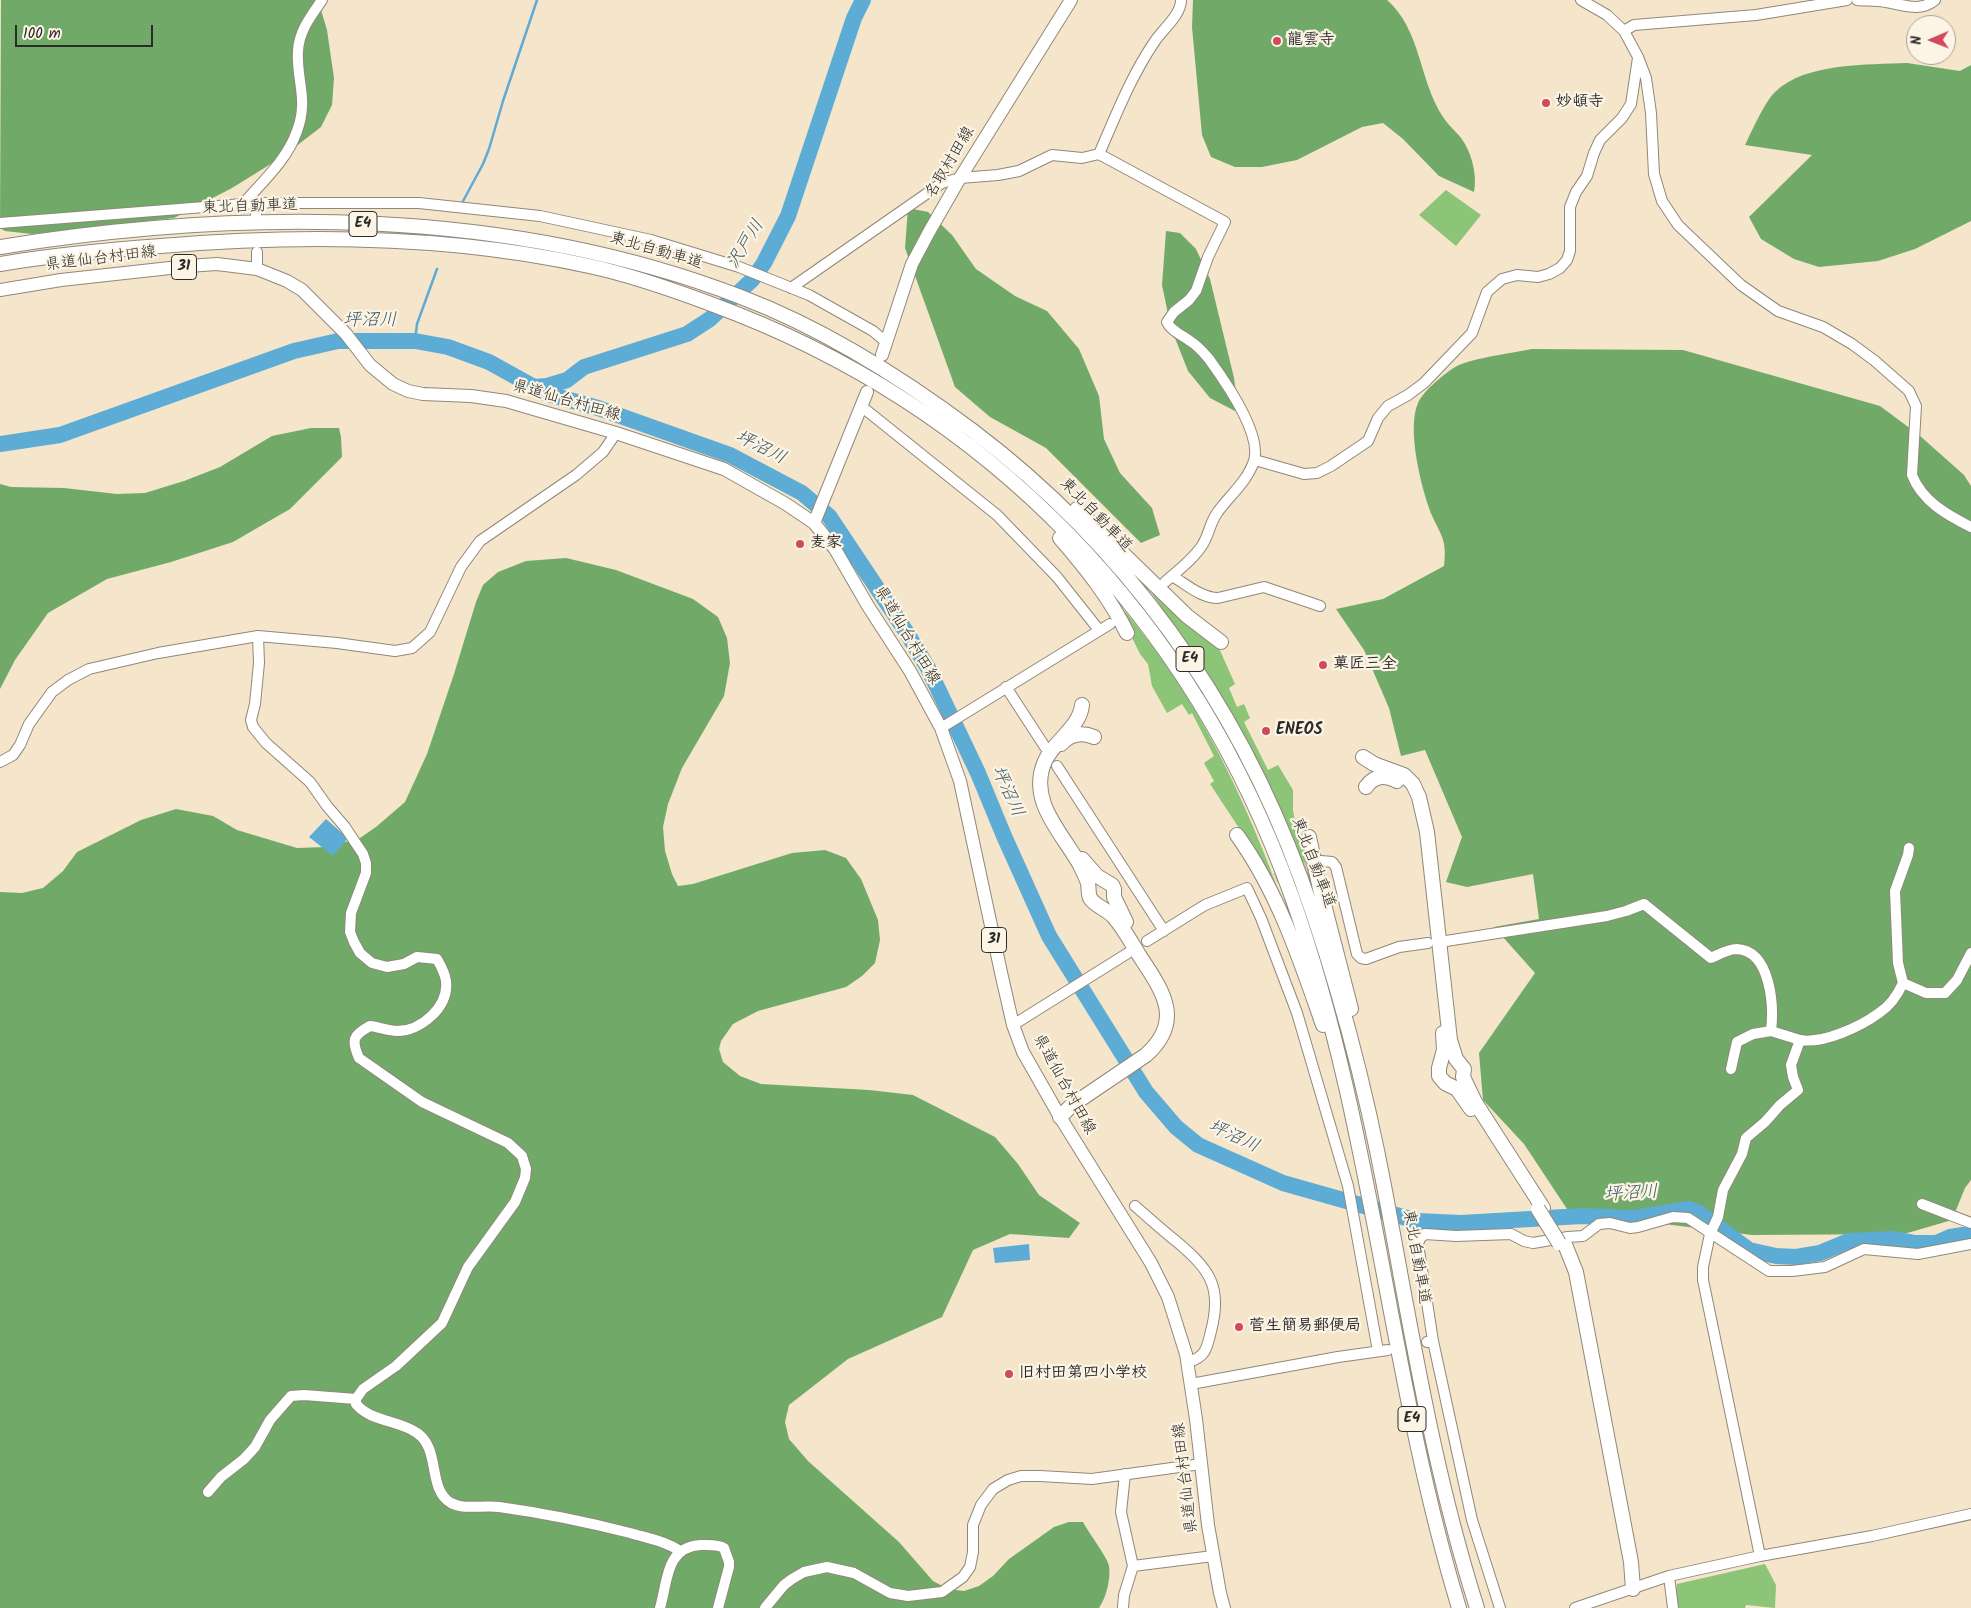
<!DOCTYPE html>
<html>
<head>
<meta charset="utf-8">
<style>
	body { margin:0 }
	#map { position:relative; width:1971px; height:1608px; overflow:hidden; background:#f5e5ca; font-family:Kalam,sans-serif }
	canvas { display:block }
	.north { position:absolute; left:1906px; top:15px; width:50px; height:50px; box-sizing:border-box; background:#fcf5e5; border:1px solid #a8a49b; border-radius:50%; rotate:269deg; font-size:14px; font-weight:700; line-height:20px; text-align:center; color:#2b2b2b }
	.north::after { content:''; display:block; margin:auto; width:18px; height:22px; background:#d1495b; clip-path:polygon(50% 0,100% 100%,50% 72%,0 100%) }
	.scale { position:absolute; left:15px; top:25px; width:138px; height:22px; box-sizing:border-box; border:2px solid #2b2b2b; border-top:0; padding-left:6px; font-size:15px; line-height:18px; white-space:nowrap; color:#2b2b2b; -webkit-text-stroke:4px #fcf5e5; paint-order:stroke }
</style>
</head>
<body>
<div id="map">
<canvas width="1971" height="1608"></canvas>
<div class="north">N</div>
<div class="scale">100 m</div>
</div>
<script>
const ctx = document.querySelector('canvas').getContext('2d');
ctx.lineJoin = 'round';
function paint(path, color) {
  ctx.fillStyle = color;
  ctx.fill(path, 'evenodd');
}
function trace(path, color, width, dash) {
  ctx.strokeStyle = color;
  ctx.lineWidth = width;
  ctx.lineCap = dash ? 'butt' : 'round';
  ctx.setLineDash(dash || []);
  ctx.stroke(path);
}
function write(font, color, halo, rows, align = 'center') {
  ctx.font = font + ' Kalam,"Klee One",sans-serif';
  ctx.lineWidth = 4.5;
  ctx.setLineDash([]);
  ctx.textBaseline = 'middle';
  ctx.strokeStyle = halo;
  ctx.fillStyle = color;
  for (const [text, x, y, turn = 0] of rows) {
    ctx.save();
    ctx.translate(x, y);
    ctx.rotate((+turn || 0) * Math.PI / 180);
    ctx.textAlign = isNaN(turn) ? turn : align;
    if (halo) ctx.strokeText(text, 0, 0);
    ctx.fillText(text, 0, 0);
    ctx.restore();
  }
}
paint(new Path2D(`
	M 1446,190 L 1481,215 L 1456,246 L 1419,215 Z
	M 1147,586 L 1218,646 L 1235,684 L 1229,688 L 1237,707 L 1244,704 L 1250,718 L 1244,722 L 1268,770 L 1278,765 L 1293,790 L 1293,810 L 1297,834 L 1304,839 L 1314,895 L 1276,801 L 1216,688 Z
	M 1114,601 C 1129,613 1141,632 1153,647 C 1210,724 1249,810 1282,900 L 1277,893 L 1249,843 L 1210,784 L 1214,781 L 1204,763 L 1214,756 L 1192,713 L 1189,715 L 1182,704 L 1167,713 L 1152,686 L 1148,664 L 1140,654 Z
	M 1765,1564 L 1776,1585 L 1775,1608 L 1746,1605 L 1745,1608 L 1678,1608 L 1675,1597 L 1677,1584 Z`), '#8cc478');
paint(new Path2D(`
	M 1,0 L 318,0 L 327,30 L 334,78 L 332,105 L 321,127 L 282,157 L 232,188 L 174,218 L 32,234 L 5,231 L 0,228 Z
	M 1193,0 L 1387,0 C 1421,29 1419,81 1443,117 C 1449,127 1460,134 1465,144 C 1473,158 1477,177 1474,192 L 1439,176 L 1403,139 L 1383,123 L 1362,127 L 1297,160 L 1262,167 L 1235,167 L 1211,157 L 1202,135 L 1192,27 Z
	M 1907,63 L 1960,71 L 1971,65 L 1971,221 L 1915,249 L 1878,261 L 1819,267 L 1794,259 L 1761,239 L 1749,217 L 1812,155 L 1745,145 C 1752,131 1764,103 1775,92 C 1806,62 1868,65 1907,63 Z
	M 908,208 L 928,212 L 952,235 L 976,269 L 1015,296 L 1047,311 L 1079,349 L 1099,396 L 1104,439 L 1120,473 L 1152,508 L 1160,535 L 1141,543 L 1046,448 L 990,417 L 955,387 L 905,248 Z
	M 1166,231 L 1180,233 L 1196,249 L 1210,279 L 1234,378 L 1237,400 L 1235,411 L 1210,398 L 1188,371 L 1171,328 L 1162,285 Z
	M 1532,349 L 1683,350 L 1880,406 L 1919,435 L 1964,475 L 1971,486 L 1971,1180 L 1965,1188 L 1952,1220 L 1904,1234 L 1752,1235 L 1569,1212 L 1524,1144 L 1483,1100 L 1479,1053 L 1535,973 L 1494,927 L 1539,919 L 1533,874 L 1467,887 L 1446,882 L 1462,837 L 1425,750 L 1401,756 L 1389,708 L 1364,650 L 1336,609 L 1383,599 L 1444,566 C 1448,536 1438,533 1429,508 C 1420,482 1407,428 1418,403 C 1423,391 1446,372 1457,366 C 1473,358 1513,353 1532,349 Z
	M 311,428 L 339,428 L 341,437 L 342,457 L 290,509 L 233,542 L 171,562 L 107,579 L 48,613 L 15,660 L 0,689 L 0,484 L 11,487 L 64,488 L 117,494 L 145,493 L 184,481 L 220,467 L 272,436 Z
	M 566,558 L 616,570 L 693,599 L 718,617 L 727,638 L 730,663 L 724,696 L 682,768 L 668,804 L 663,827 L 665,851 L 672,874 L 678,886 L 693,884 L 792,853 L 825,850 L 846,858 L 861,879 L 878,920 L 880,940 L 875,963 L 862,976 L 846,987 L 758,1011 L 733,1024 L 721,1041 L 719,1049 L 723,1062 L 740,1076 L 761,1084 L 869,1090 L 913,1095 L 995,1137 L 1018,1164 L 1039,1195 L 1080,1223 L 1069,1238 L 1010,1234 L 973,1250 L 942,1317 L 848,1359 L 789,1405 L 785,1422 L 789,1439 L 808,1461 L 899,1542 L 933,1581 L 948,1589 L 964,1591 L 979,1586 L 993,1576 L 1009,1559 L 1054,1527 L 1069,1522 L 1083,1522 C 1088,1532 1108,1558 1109,1566 C 1111,1579 1106,1598 1099,1608 L 0,1608 L 0,892 L 22,893 L 43,888 L 63,871 L 77,852 L 141,820 L 176,809 L 213,816 L 237,830 L 297,848 L 326,847 L 360,838 L 376,827 L 405,802 L 427,754 L 454,674 L 476,602 L 483,585 L 498,572 L 526,561 Z`), '#71aa68');
paint(new Path2D(`
	M 326,819 L 348,838 L 333,856 L 309,837 Z
	M 1029,1244 L 1030,1260 L 995,1263 L 993,1248 Z`), '#5cacd6');
trace(new Path2D(`
	M 462,203 L 483,164 L 489,149 L 503,101 L 537,0
	M 415,341 L 417,324 L 437,269`), '#5cacd6', 2.5);
trace(new Path2D(`
	M 534,387 L 547,386 L 567,380 L 584,367 L 687,334 L 710,319 L 752,280 L 764,263 L 788,216 L 854,18 L 863,0
	M 0,444 L 60,435 L 294,351 L 338,341 L 415,341 L 448,347 L 489,362 L 545,393 L 598,408 L 730,455 L 802,493 L 829,516 L 905,630 L 928,668 L 978,773 L 1004,836 L 1049,936 L 1146,1092 L 1176,1127 L 1198,1145 L 1283,1183 L 1417,1221 L 1461,1223 L 1582,1216 L 1634,1218 L 1689,1209 L 1699,1213 L 1749,1250 L 1776,1256 L 1796,1257 L 1820,1253 L 1849,1241 L 1894,1239 L 1915,1243 L 1936,1243 L 1950,1237 L 1963,1235 L 1971,1236`), '#5cacd6', 16);
trace(new Path2D(`
	M 1261,883 L 1320,862`), '#cdc0aa', 10, [10, 5]);
const minor = new Path2D(`
	M 1581,0 L 1607,15 L 1624,31 L 1638,57 L 1646,78 L 1651,113 L 1654,174 L 1662,201 L 1678,225 L 1741,285 L 1778,311 L 1823,327 L 1852,344 L 1875,361 L 1909,391 L 1916,406 L 1912,475 C 1922,501 1947,515 1971,527
	M 1857,0 C 1866,1 1876,0 1885,2 C 1902,4 1920,13 1935,0
	M 1624,31 L 1634,25 L 1756,15 L 1847,0
	M 1099,154 C 1116,115 1131,76 1155,41 C 1163,29 1181,15 1181,0
	M 256,203 L 256,215
	M 243,204 C 263,181 287,160 297,131 C 309,99 296,80 298,51 C 299,31 311,16 322,0
	M 0,223 L 256,203 L 419,203 L 540,216 L 651,240 L 739,267 L 809,295 L 873,331 L 886,342
	M 257,269 L 257,252
	M 791,288 L 942,183 L 960,178 L 998,175 L 1019,171 L 1052,155 L 1082,158 L 1099,154 L 1225,222 L 1208,257 L 1196,291 L 1189,300 L 1174,312 L 1167,322 C 1171,331 1182,335 1190,341 C 1197,345 1204,353 1209,359 C 1225,381 1262,434 1254,461 C 1247,482 1229,496 1217,513 C 1210,523 1209,534 1203,544 C 1194,559 1177,571 1165,582
	M 861,406 L 997,515 L 1057,577 L 1099,630
	M 1255,460 L 1304,474 L 1317,473 L 1331,466 L 1368,441 L 1378,418 L 1388,406 L 1408,395 L 1424,383 L 1472,333 L 1487,292 L 1502,279 L 1517,275 L 1538,277 L 1549,274 L 1560,268 L 1567,260 L 1570,251 L 1570,207 L 1576,192 L 1587,176 L 1594,153 L 1600,140 L 1622,118 L 1631,104 L 1638,58
	M 1172,576 C 1186,584 1201,598 1218,598 L 1264,587 L 1320,606
	M 258,636 L 259,663 L 255,704 L 251,720 L 253,727 L 266,743 L 310,782 L 327,806 L 345,827 L 363,854 L 366,863 L 366,873 L 351,913 L 350,932 L 354,942 L 360,953 L 372,963 L 387,967 L 404,964 L 417,957 L 437,959 C 441,966 445,973 446,981 C 449,1007 421,1031 397,1031 C 388,1031 379,1027 370,1026 C 353,1035 351,1040 359,1058 L 422,1102 L 508,1143 L 522,1156 L 526,1169 L 525,1178 L 515,1202 L 468,1267 L 442,1323 L 396,1366 L 363,1389 L 356,1399 L 356,1404 C 371,1422 399,1420 417,1433 C 441,1449 427,1489 451,1503 C 464,1510 484,1505 499,1507 C 543,1513 587,1522 630,1533 C 647,1538 665,1541 680,1551
	M 1006,687 L 1045,747
	M 941,728 L 1110,624
	M 0,762 L 13,755 L 20,745 L 29,724 L 52,692 L 68,680 L 89,669 L 158,653 L 258,636 L 337,643 L 395,651 L 412,648 L 430,632 L 461,567 L 480,541 L 576,475 L 603,452 L 616,433
	M 1057,766 L 1164,931
	M 1321,861 L 1332,862 L 1336,867 L 1357,954 L 1361,958 L 1366,959 L 1399,947 L 1428,943
	M 1147,941 L 1205,905 L 1247,888 L 1261,918 L 1297,1013 L 1348,1186 L 1378,1351
	M 1446,941 L 1607,916 L 1626,911 L 1644,904 L 1711,958 C 1720,954 1728,949 1737,949 C 1771,951 1774,1006 1771,1031 L 1800,1040
	M 1903,983 L 1926,993 L 1945,993 L 1957,980 L 1971,953
	M 1013,1025 L 1128,953
	M 1731,1069 L 1737,1042 L 1753,1034 L 1771,1031
	M 1922,1204 L 1971,1223
	M 1135,1206 C 1149,1218 1162,1230 1176,1241 C 1209,1269 1223,1286 1211,1331 C 1207,1348 1206,1357 1188,1362
	M 1433,1341 L 1472,1520 L 1500,1608
	M 1427,1342 L 1433,1341 L 1418,1244 L 1420,1238 L 1425,1234 L 1456,1236 L 1511,1234 L 1524,1241 L 1533,1243 L 1568,1237 L 1583,1236 L 1599,1224 L 1610,1223 L 1630,1228 L 1638,1227 L 1673,1217 L 1688,1218 L 1769,1271 L 1792,1271 L 1825,1267 L 1864,1249 L 1918,1254 L 1971,1244
	M 1191,1384 L 1338,1357 L 1388,1350
	M 208,1492 L 221,1477 L 244,1459 L 255,1447 L 270,1420 L 291,1396 L 304,1395 L 356,1399
	M 1760,1556 L 1703,1280 L 1703,1267 L 1710,1234 L 1718,1217 L 1723,1190 L 1742,1154 L 1746,1138 L 1765,1122 L 1780,1105 L 1798,1090 L 1793,1077 L 1791,1065 L 1800,1040 C 1823,1044 1860,1027 1879,1013 C 1890,1006 1898,994 1903,983 L 1898,963 L 1895,891 L 1908,855 L 1909,848
	M 1133,1566 L 1213,1556
	M 1669,1576 L 1673,1608
	M 660,1608 C 668,1581 665,1547 701,1545 C 709,1545 717,1544 724,1548 L 729,1562 L 729,1567 L 718,1608
	M 765,1608 L 784,1585 L 792,1579 L 804,1572 L 827,1567 L 854,1573 L 890,1593 L 908,1596 L 942,1592 L 963,1577 L 970,1567 L 973,1552 L 973,1525 L 981,1505 L 993,1489 L 1008,1480 L 1021,1476 L 1040,1476 L 1092,1479 L 1201,1464
	M 1123,1608 L 1124,1595 L 1133,1566 L 1121,1512 L 1125,1474
	M 1575,1608 L 1669,1576 L 1760,1556 L 1872,1536 L 1971,1514`);
const major = new Path2D(`
	M 0,290 L 61,280 L 188,266 L 217,264 L 257,269 L 287,281 L 302,290 L 346,334 L 370,365 L 393,384 L 408,391 L 423,394 L 471,396 L 506,401 L 616,433 L 724,469 L 786,504 L 814,523 L 835,549 L 868,606 L 910,671 L 941,728 L 960,781 L 1002,977 L 1013,1025 L 1023,1052 L 1060,1117 L 1151,1263 L 1168,1297 L 1186,1354 L 1196,1419 L 1208,1525 L 1220,1593 L 1224,1608
	M 882,355 L 912,264 L 929,232 L 960,178 L 1071,0
	M 814,523 L 867,392`);
const highway = new Path2D(`
	M 0,247 C 243,208 508,207 741,297 C 825,329 901,377 973,431 C 1125,546 1236,700 1301,879 C 1338,981 1366,1089 1386,1196 C 1412,1335 1434,1473 1477,1608
	M 0,264 C 53,255 107,250 161,246 C 303,234 449,235 589,266 C 631,275 671,289 711,304 C 989,406 1193,619 1292,897 C 1374,1128 1388,1375 1459,1608
	M 1077,509 L 1187,616 L 1221,642
	M 1060,538 C 1086,568 1110,598 1127,633
	M 1061,744 C 1070,734 1082,732 1094,737
	M 1363,757 L 1374,764 L 1404,775 L 1413,784 L 1419,797 L 1427,832 L 1450,1040 L 1456,1059 L 1464,1069 L 1463,1077 L 1475,1102 L 1543,1208
	M 1366,787 C 1374,775 1385,775 1397,781
	M 1237,835 C 1278,892 1300,959 1323,1025
	M 1309,837 L 1320,889 L 1351,1009
	M 1082,859 L 1097,876 L 1112,885 L 1114,889 L 1114,897 L 1126,922
	M 1443,1033 L 1444,1050 L 1439,1068 L 1439,1076 L 1445,1083 L 1457,1089 L 1471,1109
	M 1060,1117 L 1072,1105 L 1146,1055 C 1185,1020 1162,990 1139,955 C 1131,942 1123,927 1113,916 C 1106,909 1095,906 1090,898 C 1088,893 1089,888 1088,883 C 1086,877 1083,871 1080,865 C 1063,834 1027,801 1045,761 C 1054,741 1080,727 1082,705
	M 1564,1242 L 1576,1272 L 1631,1562 L 1633,1589`);
trace(minor, '#90887a', 12);
trace(major, '#90887a', 14);
trace(highway, '#90887a', 16);
trace(minor, '#fff', 10);
trace(major, '#fff', 12);
trace(highway, '#fff', 14);
const highwayBridge = new Path2D(`
	M 1538,1209 L 1559,1243`);
trace(highwayBridge, '#90887a', 16, []);
trace(highwayBridge, '#fff', 14);
for (const [x, y, r, color] of [
	[1277,41,5,"#d1495b"],
	[1546,103,5,"#d1495b"],
	[800,544,5,"#d1495b"],
	[1323,665,5,"#d1495b"],
	[1266,731,5,"#d1495b"],
	[1239,1327,5,"#d1495b"],
	[1009,1374,5,"#d1495b"]
]) {
  const dot = new Path2D();
  dot.arc(x, y, r, 0, 2 * Math.PI);
  ctx.fillStyle = color;
  ctx.fill(dot);
  trace(dot, '#fcf5e5', 2);
}
for (const [x, y, w] of [
	[363,224,28],
	[184,267,25],
	[1190,659,28],
	[994,940,25],
	[1412,1419,28]
]) {
  const box = new Path2D();
  box.roundRect(x - w / 2, y - 12.5, w, 25, 4);
  ctx.fillStyle = '#fcf5e5';
  ctx.fill(box);
  trace(box, '#2b2b2b', 1);
}
write('bold 15px', '#2b2b2b', null, [
	["E4",363,224],
	["31",184,267],
	["E4",1190,659],
	["31",994,940],
	["E4",1412,1419]
]);
write('bold 16px', '#2b2b2b', '#fcf5e5', [
	["龍雲寺",1287,41],
	["妙頓寺",1556,103],
	["麦家",810,544],
	["菓匠三全",1333,665],
	["ENEOS",1276,731],
	["菅生簡易郵便局",1249,1327],
	["旧村田第四小学校",1019,1374]
], 'left');
write('16px', '#2b2b2b', '#fcf5e5', [
	["名取村田線",951,163,-59],
	["東北自動車道",250,208,-2],
	["東北自動車道",656,252,16],
	["県道仙台村田線",101,260,-7],
	["県道仙台村田線",566,402,16],
	["東北自動車道",1095,516,46],
	["県道仙台村田線",906,636,59],
	["東北自動車道",1312,863,69],
	["県道仙台村田線",1063,1085,61],
	["東北自動車道",1415,1257,80],
	["県道仙台村田線",1187,1478,-97]
]);
write('italic 18px', '#3c5867', '#fcf5e5', [
	["沢戸川",747,245,-58],
	["坪沼川",370,322],
	["坪沼川",760,449,27],
	["坪沼川",1006,792,66],
	["坪沼川",1233,1138,25],
	["坪沼川",1631,1195,-3]
]);
</script>
</body>
</html>
